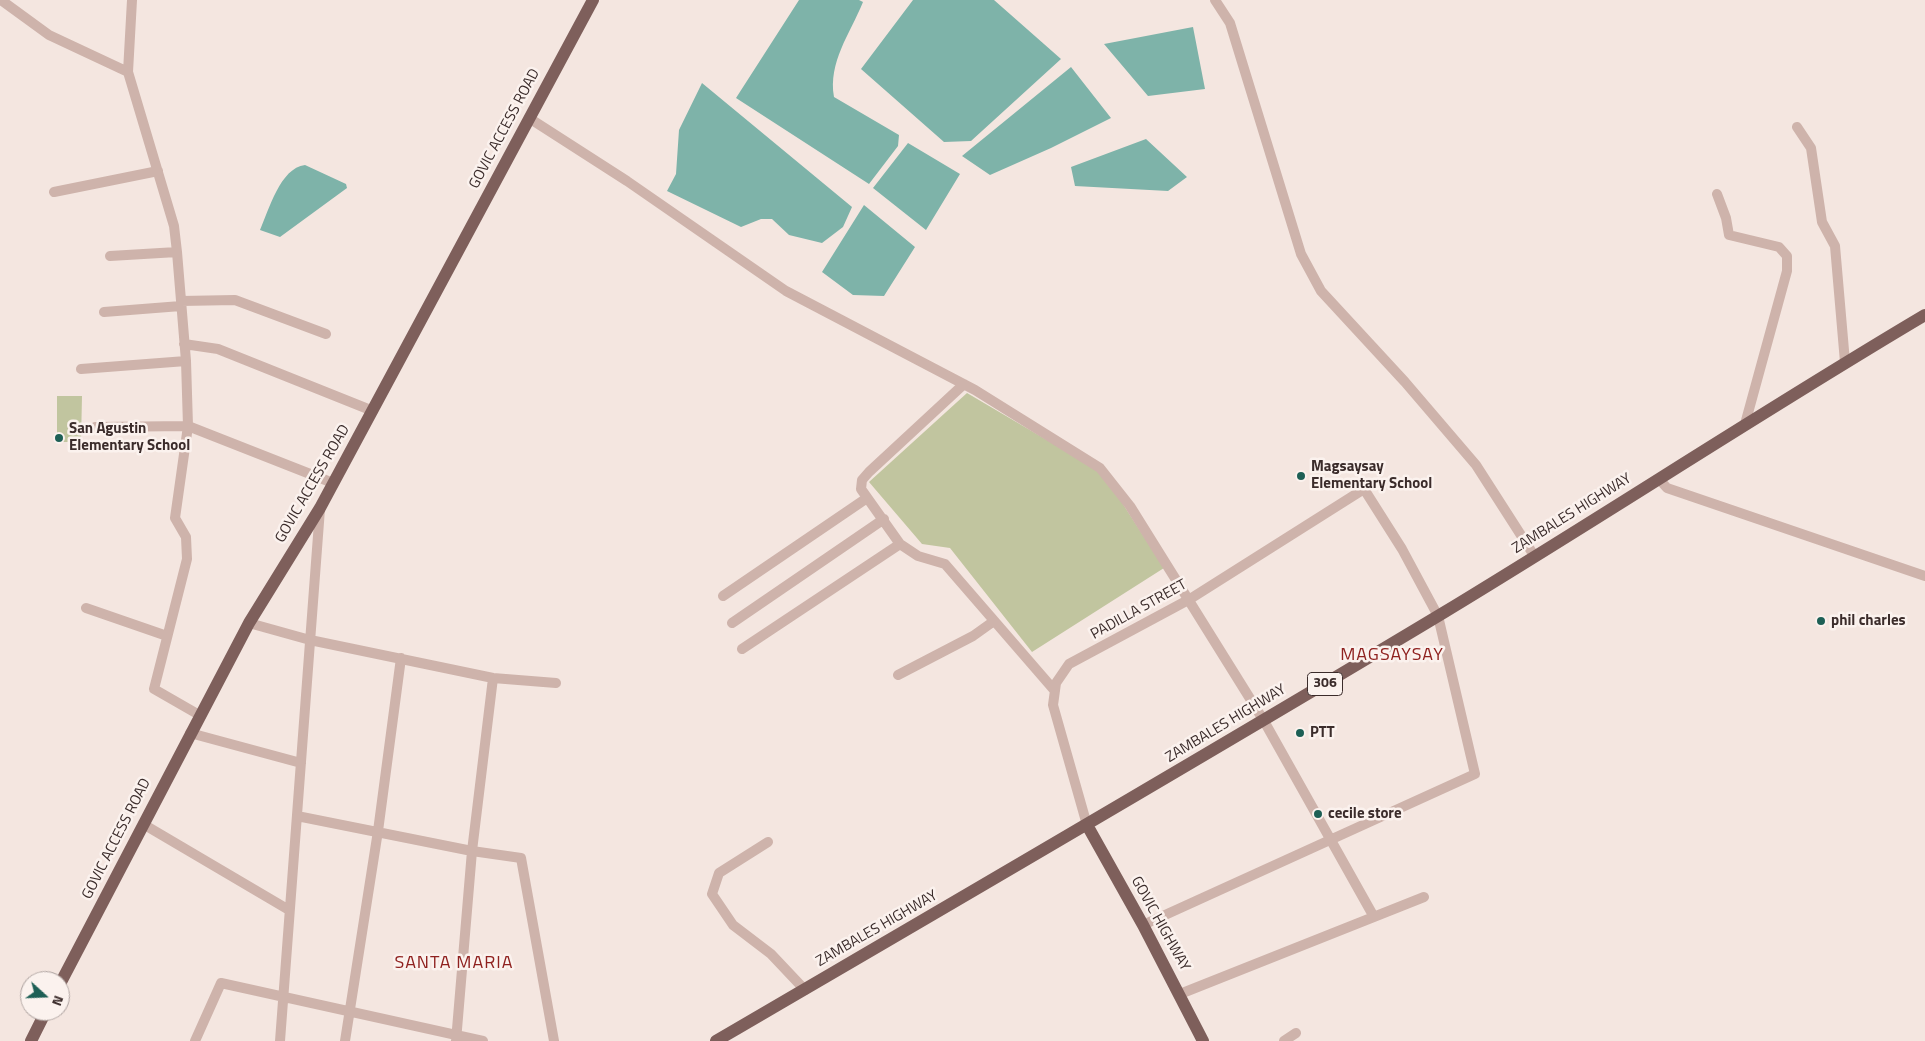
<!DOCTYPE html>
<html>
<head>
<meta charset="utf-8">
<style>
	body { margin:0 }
	#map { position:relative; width:1925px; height:1041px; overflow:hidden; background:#f4e6e0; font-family:"Titillium Web",sans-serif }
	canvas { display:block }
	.north { position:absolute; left:20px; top:971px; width:50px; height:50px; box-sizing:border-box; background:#fbf2ee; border:1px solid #aea3a0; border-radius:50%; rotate:110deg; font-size:14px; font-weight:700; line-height:20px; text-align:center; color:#3b2c2b }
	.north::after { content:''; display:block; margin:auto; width:18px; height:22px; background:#1d5f55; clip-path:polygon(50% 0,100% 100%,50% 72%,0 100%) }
</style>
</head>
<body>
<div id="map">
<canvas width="1925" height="1041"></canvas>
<div class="north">N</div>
</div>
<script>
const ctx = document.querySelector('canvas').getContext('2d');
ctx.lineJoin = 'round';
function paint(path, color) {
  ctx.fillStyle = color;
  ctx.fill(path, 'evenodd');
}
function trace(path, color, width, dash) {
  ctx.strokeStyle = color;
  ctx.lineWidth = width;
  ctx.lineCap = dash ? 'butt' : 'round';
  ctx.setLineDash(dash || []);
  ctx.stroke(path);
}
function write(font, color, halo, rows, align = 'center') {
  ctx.font = font + ' "Titillium Web",sans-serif';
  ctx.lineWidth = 5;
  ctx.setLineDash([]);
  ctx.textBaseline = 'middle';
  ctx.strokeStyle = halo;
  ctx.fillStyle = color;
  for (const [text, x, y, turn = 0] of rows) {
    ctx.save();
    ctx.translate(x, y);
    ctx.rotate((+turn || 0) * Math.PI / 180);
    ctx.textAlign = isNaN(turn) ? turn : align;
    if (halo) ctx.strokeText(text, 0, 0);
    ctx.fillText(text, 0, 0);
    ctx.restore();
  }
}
paint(new Path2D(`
	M 967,393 L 1103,473 L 1164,568 L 1032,652 L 950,548 L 922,544 L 869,482 Z
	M 57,396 L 82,396 L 81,442 L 57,442 Z`), '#c1c59f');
paint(new Path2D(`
	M 799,0 L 859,0 L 863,2 C 850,34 828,62 834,97 L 899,135 L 898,146 L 869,184 L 736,98 Z
	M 913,0 L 994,0 L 1061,59 L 971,141 L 944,142 L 861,69 Z
	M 1193,27 L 1205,89 L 1148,96 L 1104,44 Z
	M 1071,67 L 1111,118 L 1051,148 L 990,175 L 962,156 Z
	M 702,83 L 852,207 L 843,227 L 822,243 L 789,235 L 772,219 L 761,219 L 741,227 L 667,191 L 676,174 L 679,130 Z
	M 1146,139 L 1187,177 L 1168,191 L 1075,186 L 1071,167 Z
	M 908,143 L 960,174 L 926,230 L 873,188 Z
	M 305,165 L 346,184 L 347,188 L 280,237 L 260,230 C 269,210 280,168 305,165 Z
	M 864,205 L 915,247 L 884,296 L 853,295 L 822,272 Z`), '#7eb3a9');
trace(new Path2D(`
	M 1,0 L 49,35 L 128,72
	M 132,0 L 128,72 L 174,226 L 177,252 L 186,361 L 188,426 L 175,518 L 186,537 L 187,559 L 154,689 L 201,716
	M 1215,0 L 1230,23 L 1301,254 L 1321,291 L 1405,382 L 1476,465 L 1535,557
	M 529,118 L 627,181 L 786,291 L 975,390 L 1100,468 L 1130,506 L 1264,721 L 1374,917
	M 1797,127 L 1811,148 L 1822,222 L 1835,246 L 1845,362
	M 54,192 L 158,171
	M 1717,194 L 1726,218 L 1729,235 L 1779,247 L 1787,256 L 1787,271 L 1745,424
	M 110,256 L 177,252
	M 181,301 L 235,300 L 326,334
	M 104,312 L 181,306
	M 184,344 L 218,349 L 373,411
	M 81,369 L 186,361
	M 964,384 L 869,472 L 862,480 L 861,489 L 900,544 L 918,556 L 945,564 L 1055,691
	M 95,427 L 188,426 L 333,483
	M 1659,479 L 1667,488 L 1925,576
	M 723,596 L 867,498
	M 86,608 L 167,636
	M 249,623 L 310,640 L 493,678 L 556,683
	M 732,623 L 884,519
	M 742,649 L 900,544
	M 898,675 L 973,636 L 994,621
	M 190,733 L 301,763
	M 297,816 L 472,851 L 521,858 L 554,1041
	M 143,824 L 289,910
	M 1087,825 L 1053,705 L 1056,683 L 1069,664 L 1190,599 L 1364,489 L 1402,549 L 1438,616 L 1475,774 L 1143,925
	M 768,842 L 719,873 L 712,894 L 733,925 L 771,954 L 805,990
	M 1180,994 L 1424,897
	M 195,1041 L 221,983 L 483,1041
	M 280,1041 L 320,509
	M 345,1041 L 378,831 L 401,658
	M 456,1041 L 472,851 L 493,678
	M 1284,1041 L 1296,1033`), '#ceb3ab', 10);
trace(new Path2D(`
	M 1087,825 L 1143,925 L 1203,1041
	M 60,984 L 249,623 L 320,508 L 593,0
	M 31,1041 L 46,1011
	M 716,1041 C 959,899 1202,758 1443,613 C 1605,515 1763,411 1925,315`), '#7e5f5b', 12);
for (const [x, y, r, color] of [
	[59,438,5,"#1d5f55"],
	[1301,476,5,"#1d5f55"],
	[1821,621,5,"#1d5f55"],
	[1300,733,5,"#1d5f55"],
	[1318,814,5,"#1d5f55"]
]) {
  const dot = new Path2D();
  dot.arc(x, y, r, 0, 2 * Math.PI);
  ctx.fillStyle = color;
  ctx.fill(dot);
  trace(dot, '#fbf2ee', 2);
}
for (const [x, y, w] of [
	[1325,684,35]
]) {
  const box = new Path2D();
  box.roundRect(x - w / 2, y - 11.5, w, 23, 4);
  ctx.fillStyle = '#fbf2ee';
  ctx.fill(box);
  trace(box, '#3b2c2b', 1);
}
write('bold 14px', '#3b2c2b', null, [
	["306",1325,684]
]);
write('15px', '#3b2c2b', '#fbf2ee', [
	["GOVIC ACCESS ROAD",505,129,-62],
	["GOVIC ACCESS ROAD",313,484,-60],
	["ZAMBALES HIGHWAY",1572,514,-32],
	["PADILLA STREET",1139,610,-29],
	["ZAMBALES HIGHWAY",1226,724,-31],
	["GOVIC ACCESS ROAD",117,839,-63],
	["GOVIC HIGHWAY",1160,924,61],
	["ZAMBALES HIGHWAY",877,929,-30]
]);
write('bold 15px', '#3b2c2b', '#fbf2ee', [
	["San Agustin",69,429],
	["Elementary School",69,446],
	["Magsaysay",1311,467],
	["Elementary School",1311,484],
	["phil charles",1831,621],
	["PTT",1310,733],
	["cecile store",1328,814]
], 'left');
ctx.letterSpacing = '1px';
write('18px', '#8f211f', '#fbf2ee', [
	["MAGSAYSAY",1392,656],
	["SANTA MARIA",454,964]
]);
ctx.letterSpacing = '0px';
</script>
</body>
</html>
